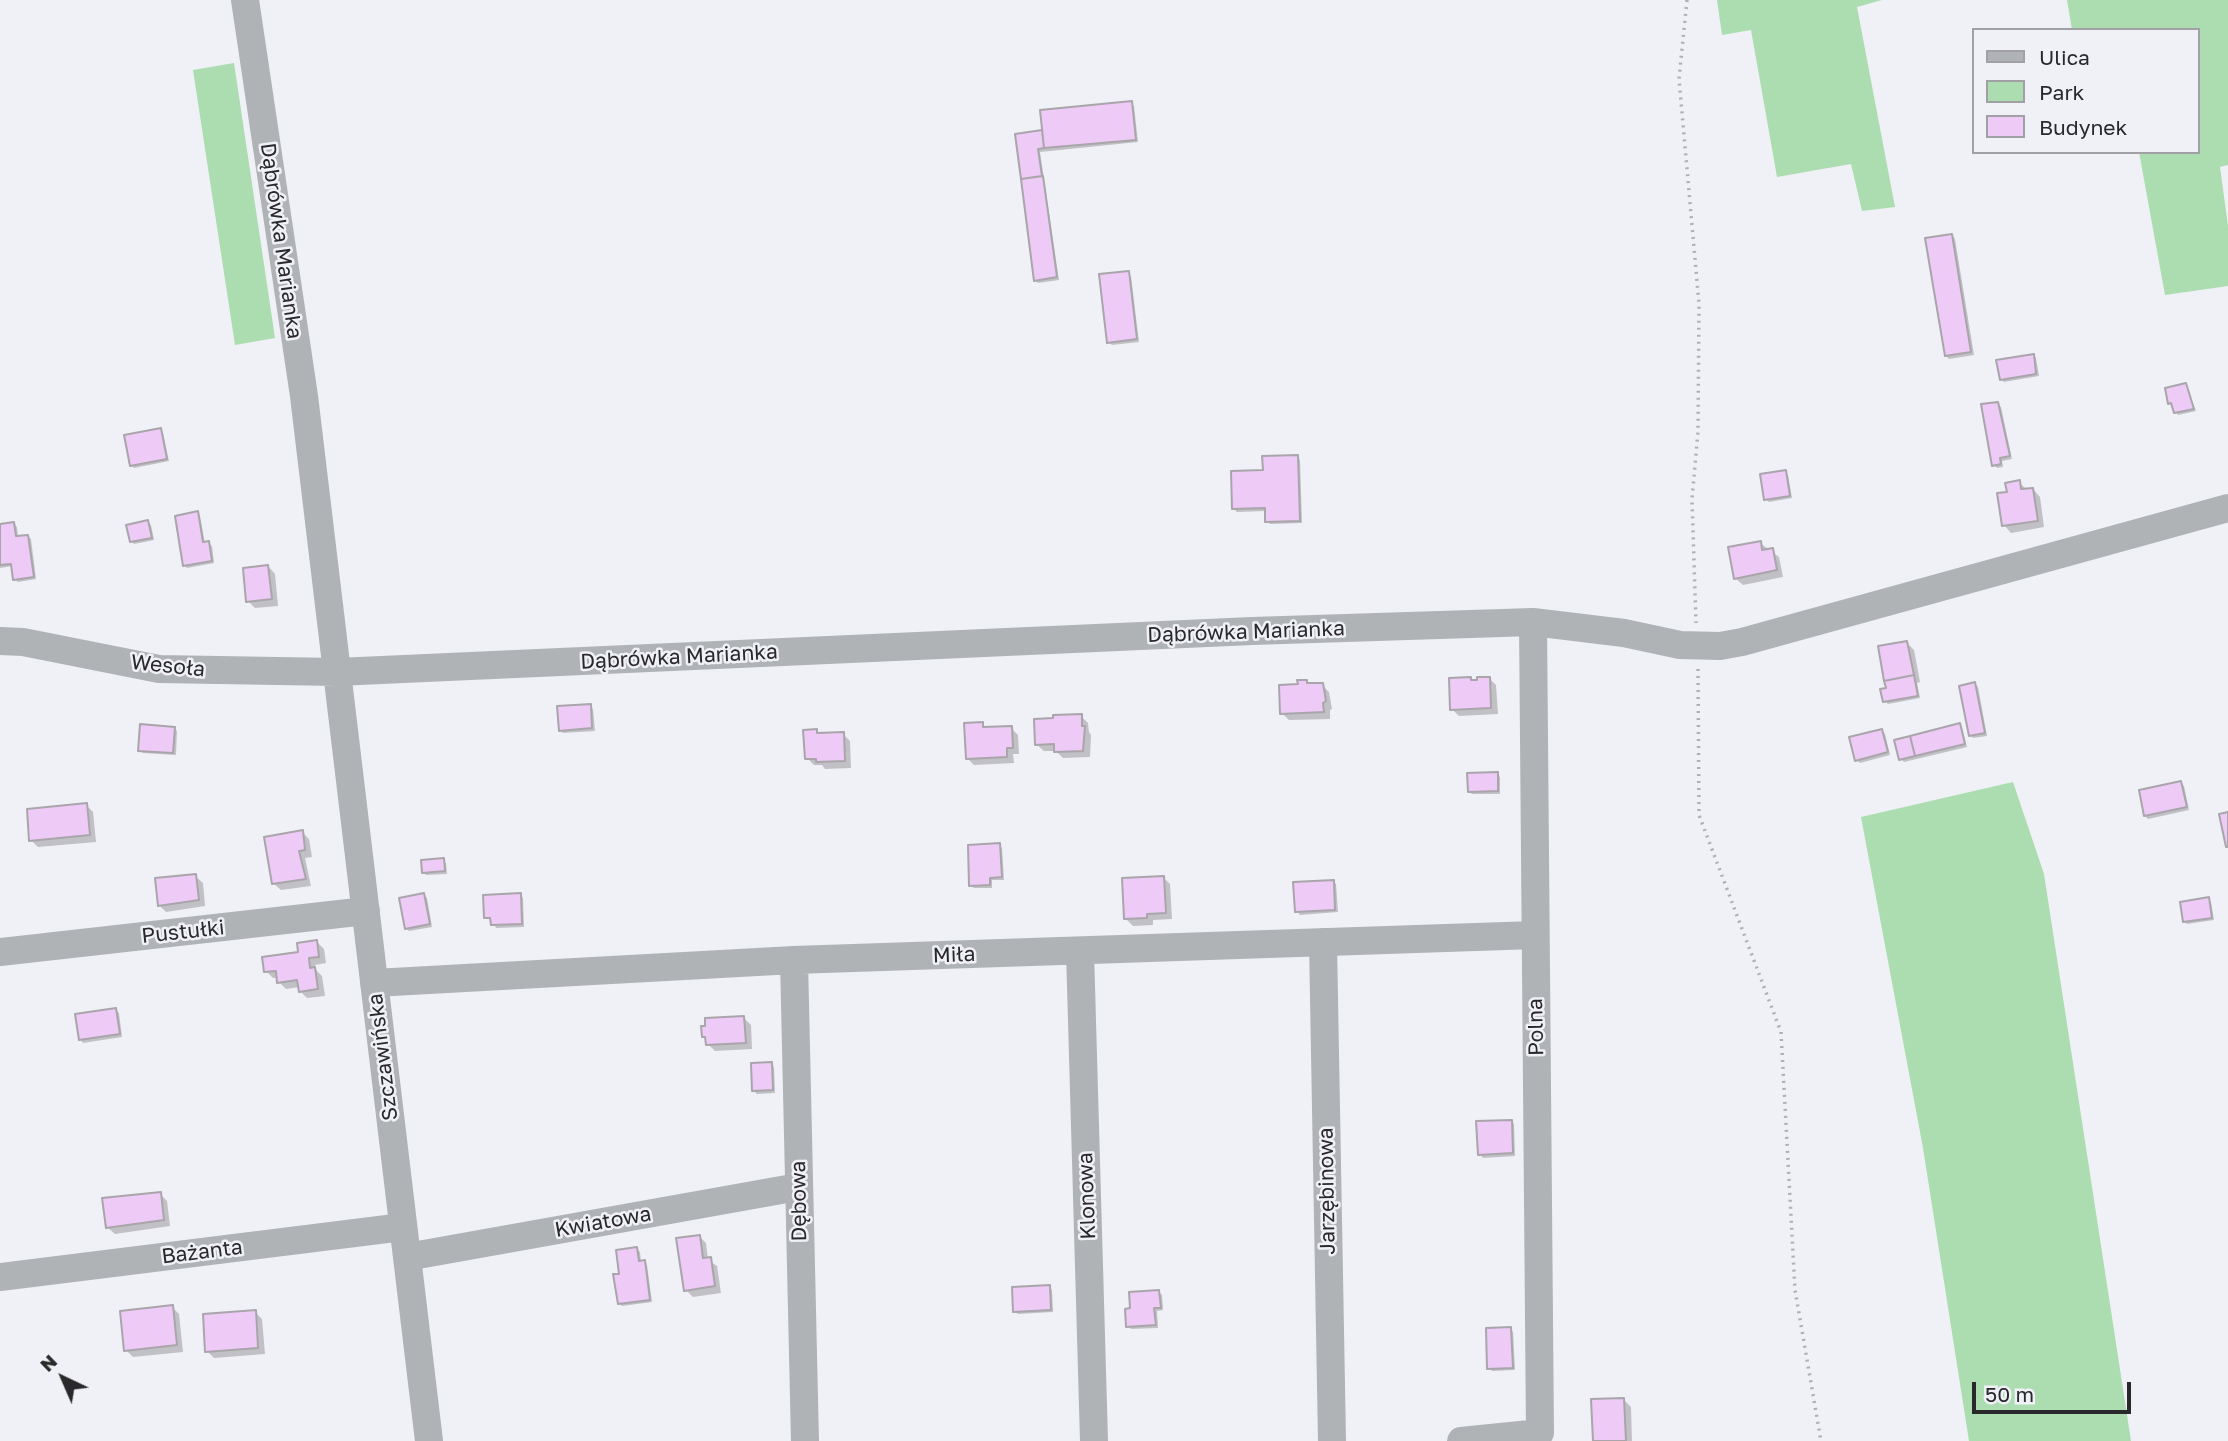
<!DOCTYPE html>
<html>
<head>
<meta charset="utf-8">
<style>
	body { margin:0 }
	#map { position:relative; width:2228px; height:1441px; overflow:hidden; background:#f0f0f7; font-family:"Golos Text",sans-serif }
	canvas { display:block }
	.legend { position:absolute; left:1972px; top:28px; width:228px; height:126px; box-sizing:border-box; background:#f0f0f7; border:2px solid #a0a0a5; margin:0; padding:9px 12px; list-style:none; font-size:21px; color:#29292b }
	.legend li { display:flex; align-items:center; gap:14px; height:35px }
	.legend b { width:35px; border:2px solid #a0a0a5 }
	.north { position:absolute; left:28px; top:1343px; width:70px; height:70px; -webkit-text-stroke:5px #f0f0f7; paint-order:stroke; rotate:316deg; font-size:19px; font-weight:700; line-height:28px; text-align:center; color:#29292b }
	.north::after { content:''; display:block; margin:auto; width:24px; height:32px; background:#29292b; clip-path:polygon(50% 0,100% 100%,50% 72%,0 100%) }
	.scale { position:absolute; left:1972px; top:1382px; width:159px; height:32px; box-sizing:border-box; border:4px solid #29292b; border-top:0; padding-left:9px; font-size:21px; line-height:24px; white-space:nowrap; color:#29292b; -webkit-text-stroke:5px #f0f0f7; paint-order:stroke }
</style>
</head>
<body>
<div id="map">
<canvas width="2228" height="1441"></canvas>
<ul class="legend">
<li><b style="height:9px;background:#b0b3b5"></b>Ulica</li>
<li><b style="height:19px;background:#acddb0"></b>Park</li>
<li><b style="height:19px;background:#eecbf7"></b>Budynek</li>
</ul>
<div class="north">N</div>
<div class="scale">50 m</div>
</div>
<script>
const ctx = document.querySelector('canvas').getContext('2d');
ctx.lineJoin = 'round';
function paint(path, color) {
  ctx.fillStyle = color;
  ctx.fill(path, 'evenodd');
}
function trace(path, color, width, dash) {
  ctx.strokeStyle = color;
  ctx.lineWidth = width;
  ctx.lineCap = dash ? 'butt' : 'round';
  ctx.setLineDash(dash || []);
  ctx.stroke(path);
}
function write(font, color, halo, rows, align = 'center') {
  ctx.font = font + ' "Golos Text",sans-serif';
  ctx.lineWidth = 5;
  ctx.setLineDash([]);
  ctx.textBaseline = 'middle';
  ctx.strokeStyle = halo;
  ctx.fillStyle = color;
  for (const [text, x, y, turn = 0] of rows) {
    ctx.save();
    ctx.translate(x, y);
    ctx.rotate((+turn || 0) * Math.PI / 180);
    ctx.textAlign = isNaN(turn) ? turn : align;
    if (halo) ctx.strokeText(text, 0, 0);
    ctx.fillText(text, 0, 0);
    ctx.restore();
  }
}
paint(new Path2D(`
	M 1717,0 L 1882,0 L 1857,7 L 1895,207 L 1862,211 L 1851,164 L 1777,177 L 1751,30 L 1722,35 Z
	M 2067,0 L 2228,0 L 2228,165 L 2220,167 L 2228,226 L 2228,286 L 2165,295 L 2139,152 L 2198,152 L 2198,30 L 2072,30 Z
	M 234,63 L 275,338 L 235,345 L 193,70 Z
	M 2013,782 L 2044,874 L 2131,1441 L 1969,1441 L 1923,1148 L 1861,817 Z`), '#acddb0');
paint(new Path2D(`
	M 1131,103 L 1134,106 L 1138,142 L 1040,152 L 1059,280 L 1038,283 L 1035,280 L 1017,135 L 1044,131 Z
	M 1952,235 L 1955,239 L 1974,355 L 1949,359 L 1946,356 Z
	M 1128,273 L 1131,276 L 1139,342 L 1112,345 L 1109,342 Z
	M 2033,355 L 2036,358 L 2039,376 L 2004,382 L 2001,379 Z
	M 2185,385 L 2196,411 L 2178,415 L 2170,403 Z
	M 1998,404 L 2001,407 L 2012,459 L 2002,461 L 2003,467 L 1997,468 L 1994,465 Z
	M 160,430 L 163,433 L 169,461 L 134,468 L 131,465 Z
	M 1297,457 L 1300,460 L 1302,523 L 1270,524 L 1267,521 L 1267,511 L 1237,512 L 1234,509 L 1265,471 Z
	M 1785,472 L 1788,475 L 1792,498 L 1769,502 L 1766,499 Z
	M 2019,482 L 2027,490 L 2033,489 L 2040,497 L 2044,527 L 2011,533 L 2004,525 L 2009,493 Z
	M 197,513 L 200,516 L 205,544 L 212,546 L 214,563 L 187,568 L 184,565 Z
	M 148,522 L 151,525 L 154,540 L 134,544 L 131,541 Z
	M 14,524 L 17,527 L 18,538 L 28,536 L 31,539 L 36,579 L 18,582 L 15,579 L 13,566 L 0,568 L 0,526 Z
	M 1760,543 L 1779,557 L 1783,577 L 1743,585 L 1735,578 Z
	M 268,566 L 275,574 L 278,606 L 255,608 L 248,601 Z
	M 1907,643 L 1914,650 L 1920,682 L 1917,683 L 1920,698 L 1888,704 L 1885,701 L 1888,690 Z
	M 1489,678 L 1496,685 L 1498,714 L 1459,716 L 1452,709 L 1471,679 L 1473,681 Z
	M 1306,682 L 1310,685 L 1322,685 L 1329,692 L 1332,709 L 1330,710 L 1330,719 L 1289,720 L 1282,713 Z
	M 1975,684 L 1978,687 L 1987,736 L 1973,738 L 1970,735 Z
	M 590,706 L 593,709 L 595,731 L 563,733 L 560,730 Z
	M 1081,716 L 1088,723 L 1089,732 L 1091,735 L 1090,757 L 1063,758 L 1056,751 L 1044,751 L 1036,744 Z
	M 982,724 L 987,729 L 1011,728 L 1018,735 L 1019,754 L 1013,754 L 1014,763 L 974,765 L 967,758 Z
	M 1959,725 L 1962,728 L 1967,747 L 1904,762 L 1901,759 Z
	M 174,728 L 177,731 L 176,755 L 143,753 L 140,750 Z
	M 816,731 L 820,735 L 843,734 L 850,741 L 851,768 L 825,769 L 822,765 L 814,765 L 807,758 Z
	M 1882,731 L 1885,734 L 1890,755 L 1860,763 L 1857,760 Z
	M 1497,774 L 1500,777 L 1500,794 L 1472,794 L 1469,791 Z
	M 2181,783 L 2184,786 L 2189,810 L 2148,819 L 2145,816 Z
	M 86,805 L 93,812 L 96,842 L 38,847 L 31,840 Z
	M 302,832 L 309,839 L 312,857 L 305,858 L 311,886 L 281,890 L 273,883 Z
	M 999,845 L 1002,848 L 1004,880 L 992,880 L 992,888 L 974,888 L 971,885 Z
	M 443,860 L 446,863 L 447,874 L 426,875 L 423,872 Z
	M 195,876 L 203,883 L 205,906 L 166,912 L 159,905 Z
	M 1163,877 L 1170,884 L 1172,919 L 1153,920 L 1153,925 L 1133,926 L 1126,919 Z
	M 1333,881 L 1336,884 L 1338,912 L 1300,915 L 1297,911 Z
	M 424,895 L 427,898 L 432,927 L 409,931 L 406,928 Z
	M 520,895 L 523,898 L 524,927 L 496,928 L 492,920 L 486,917 Z
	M 2208,899 L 2211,902 L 2214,920 L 2187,924 L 2184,921 Z
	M 317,942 L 324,949 L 326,963 L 315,965 L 316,970 L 322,976 L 325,996 L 307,998 L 300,991 L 300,987 L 286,989 L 279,982 L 279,978 L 273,978 L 266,971 Z
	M 116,1010 L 119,1013 L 122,1037 L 83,1043 L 80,1039 Z
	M 744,1018 L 751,1025 L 752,1049 L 715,1051 L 708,1044 L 704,1036 Z
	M 771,1064 L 774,1067 L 775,1093 L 757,1094 L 754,1091 Z
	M 1511,1121 L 1514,1124 L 1515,1156 L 1483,1158 L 1480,1154 Z
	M 160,1194 L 167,1201 L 170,1226 L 115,1234 L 107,1227 Z
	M 699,1236 L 706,1243 L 708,1260 L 717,1266 L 721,1293 L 693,1297 L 686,1290 Z
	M 637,1249 L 640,1252 L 641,1262 L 647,1265 L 652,1302 L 622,1306 L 619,1303 L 621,1275 Z
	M 1049,1287 L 1052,1290 L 1053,1312 L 1018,1314 L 1014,1311 Z
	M 1159,1292 L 1162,1295 L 1163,1310 L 1157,1311 L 1158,1328 L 1131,1329 L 1128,1326 Z
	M 172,1307 L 179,1314 L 183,1352 L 133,1357 L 126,1350 Z
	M 255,1312 L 262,1319 L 265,1354 L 214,1358 L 207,1351 Z
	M 1510,1329 L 1513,1332 L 1515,1370 L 1492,1371 L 1489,1368 Z
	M 1624,1400 L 1631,1407 L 1632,1441 L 1594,1441 Z`), '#0003');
const building = new Path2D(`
	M 1132,101 L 1136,140 L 1044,148 L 1040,110 Z
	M 1042,130 L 1044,148 L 1038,149 L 1042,176 L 1021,179 L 1015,134 Z
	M 1043,176 L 1057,277 L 1034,281 L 1021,179 Z
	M 1952,234 L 1971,352 L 1945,356 L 1925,238 Z
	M 1129,271 L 1137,339 L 1107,343 L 1099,274 Z
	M 2034,354 L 2036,374 L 2000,380 L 1996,360 Z
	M 2186,383 L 2194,409 L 2174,413 L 2171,403 L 2168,404 L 2165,388 Z
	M 1998,402 L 2010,456 L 2000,458 L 2001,464 L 1992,466 L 1981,404 Z
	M 161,428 L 167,459 L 130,466 L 124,435 Z
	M 1298,455 L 1300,521 L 1265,522 L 1265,508 L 1232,509 L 1231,471 L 1263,470 L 1262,456 Z
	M 1786,470 L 1790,496 L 1764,500 L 1760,474 Z
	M 2020,480 L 2021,489 L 2033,488 L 2038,521 L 2002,526 L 1997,493 L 2007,492 L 2005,483 Z
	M 198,511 L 203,542 L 209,541 L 212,561 L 183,566 L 175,516 Z
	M 148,520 L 152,538 L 130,542 L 126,525 Z
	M 14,522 L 16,536 L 28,535 L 34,577 L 13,580 L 11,564 L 0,565 L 0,524 Z
	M 1761,541 L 1762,550 L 1773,548 L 1777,570 L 1734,579 L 1728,547 Z
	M 268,565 L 272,599 L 246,602 L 243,568 Z
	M 1907,641 L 1914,675 L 1884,681 L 1878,646 Z
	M 1914,675 L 1918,696 L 1883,702 L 1880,689 L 1886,688 L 1884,681 Z
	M 1471,677 L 1471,680 L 1477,680 L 1477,677 L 1490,677 L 1491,708 L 1450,710 L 1449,678 Z
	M 1297,680 L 1307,680 L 1307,683 L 1323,683 L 1326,701 L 1323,703 L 1324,712 L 1280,714 L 1279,685 L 1298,684 Z
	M 1975,682 L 1985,733 L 1969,736 L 1959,686 Z
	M 591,704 L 592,728 L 559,731 L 557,706 Z
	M 1082,714 L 1082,726 L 1085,726 L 1083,751 L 1054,752 L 1054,744 L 1035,745 L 1034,719 L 1053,718 L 1053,715 Z
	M 983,722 L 983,727 L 1012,726 L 1013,748 L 1007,748 L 1007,757 L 966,759 L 964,723 Z
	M 1960,723 L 1965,744 L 1915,756 L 1910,736 Z
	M 140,724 L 175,727 L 173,753 L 138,751 Z
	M 817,729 L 817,733 L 844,732 L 845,761 L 816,762 L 816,759 L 805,759 L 803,730 Z
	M 1882,729 L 1888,752 L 1855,761 L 1849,737 Z
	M 1910,736 L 1915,756 L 1899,760 L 1894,740 Z
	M 1498,772 L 1498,791 L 1468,792 L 1467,773 Z
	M 2181,781 L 2187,807 L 2144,816 L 2139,790 Z
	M 87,803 L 90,835 L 29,841 L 27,809 Z
	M 2228,812 L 2228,847 L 2226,847 L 2219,814 Z
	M 303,830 L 305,850 L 299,851 L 306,879 L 272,884 L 264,837 Z
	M 1000,843 L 1002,877 L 990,878 L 990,885 L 969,886 L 968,845 Z
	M 444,858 L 445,871 L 422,873 L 421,860 Z
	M 196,874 L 199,900 L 158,906 L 155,878 Z
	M 1164,876 L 1166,913 L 1147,914 L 1147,918 L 1124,919 L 1122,878 Z
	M 1334,880 L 1335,910 L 1295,912 L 1293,882 Z
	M 424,893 L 430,924 L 405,929 L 399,898 Z
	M 521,893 L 522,924 L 491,925 L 490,918 L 484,918 L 483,895 Z
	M 2209,897 L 2212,918 L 2183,922 L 2180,902 Z
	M 317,940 L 319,957 L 309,958 L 310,968 L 315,967 L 318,989 L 299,992 L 297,980 L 277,983 L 276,971 L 264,972 L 262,957 L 298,952 L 297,943 Z
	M 116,1008 L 120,1034 L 79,1040 L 75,1014 Z
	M 744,1016 L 746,1043 L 706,1045 L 705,1037 L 702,1037 L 701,1026 L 705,1026 L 705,1018 Z
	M 772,1062 L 773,1090 L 752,1091 L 751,1063 Z
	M 1512,1120 L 1513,1153 L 1478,1155 L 1476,1121 Z
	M 161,1192 L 164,1220 L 106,1228 L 102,1198 Z
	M 700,1235 L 703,1258 L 711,1257 L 715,1286 L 684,1291 L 676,1238 Z
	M 637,1247 L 639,1261 L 645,1260 L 650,1300 L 618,1304 L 613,1274 L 619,1274 L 616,1250 Z
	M 1050,1285 L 1051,1310 L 1013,1312 L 1012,1287 Z
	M 1159,1290 L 1161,1308 L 1154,1308 L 1156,1325 L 1126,1327 L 1125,1309 L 1130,1308 L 1129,1292 Z
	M 173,1305 L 177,1345 L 124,1351 L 120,1311 Z
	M 256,1310 L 258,1348 L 205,1352 L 203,1314 Z
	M 1511,1327 L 1513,1368 L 1487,1369 L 1486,1328 Z
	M 1624,1398 L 1626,1441 L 1593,1441 L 1591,1399 Z`);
paint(building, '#eecbf7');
trace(building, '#a9a5aa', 2);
trace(new Path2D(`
	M 1687,0 L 1679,79 L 1699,304 L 1698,432 L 1692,499 L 1696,623
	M 1698,669 L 1699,815 L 1781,1032 L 1795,1290 L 1821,1441`), '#afafb4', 3.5, [2, 5]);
trace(new Path2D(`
	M 245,0 L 304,396 L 429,1441
	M 0,641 L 23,642 L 159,669 L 337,672 L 1252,631 L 1533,622 L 1624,633 L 1680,645 L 1720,646 L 1742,642 L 2228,508
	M 1323,942 L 1332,1441
	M 1080,951 L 1094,1441
	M 0,952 L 366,911
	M 794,960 L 805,1441
	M 374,983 L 794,960 L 1535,935
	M 407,1257 L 798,1187
	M 0,1277 L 403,1227
	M 1461,1441 L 1540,1433 L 1533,622`), '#b0b3b5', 28);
write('21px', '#29292b', '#f0f0f7', [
	["Dąbrówka Marianka",281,241,82],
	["Dąbrówka Marianka",1246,632,-2],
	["Dąbrówka Marianka",679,657,-3],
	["Wesoła",168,666,6],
	["Pustułki",183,932,-6],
	["Miła",954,955,-2],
	["Polna",1536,1027,-91],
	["Szczawińska",383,1057,-97],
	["Jarzębinowa",1327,1191,-91],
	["Klonowa",1087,1196,-92],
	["Dębowa",799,1201,-91],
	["Kwiatowa",603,1222,-10],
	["Bażanta",202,1252,-7]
]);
</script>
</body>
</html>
